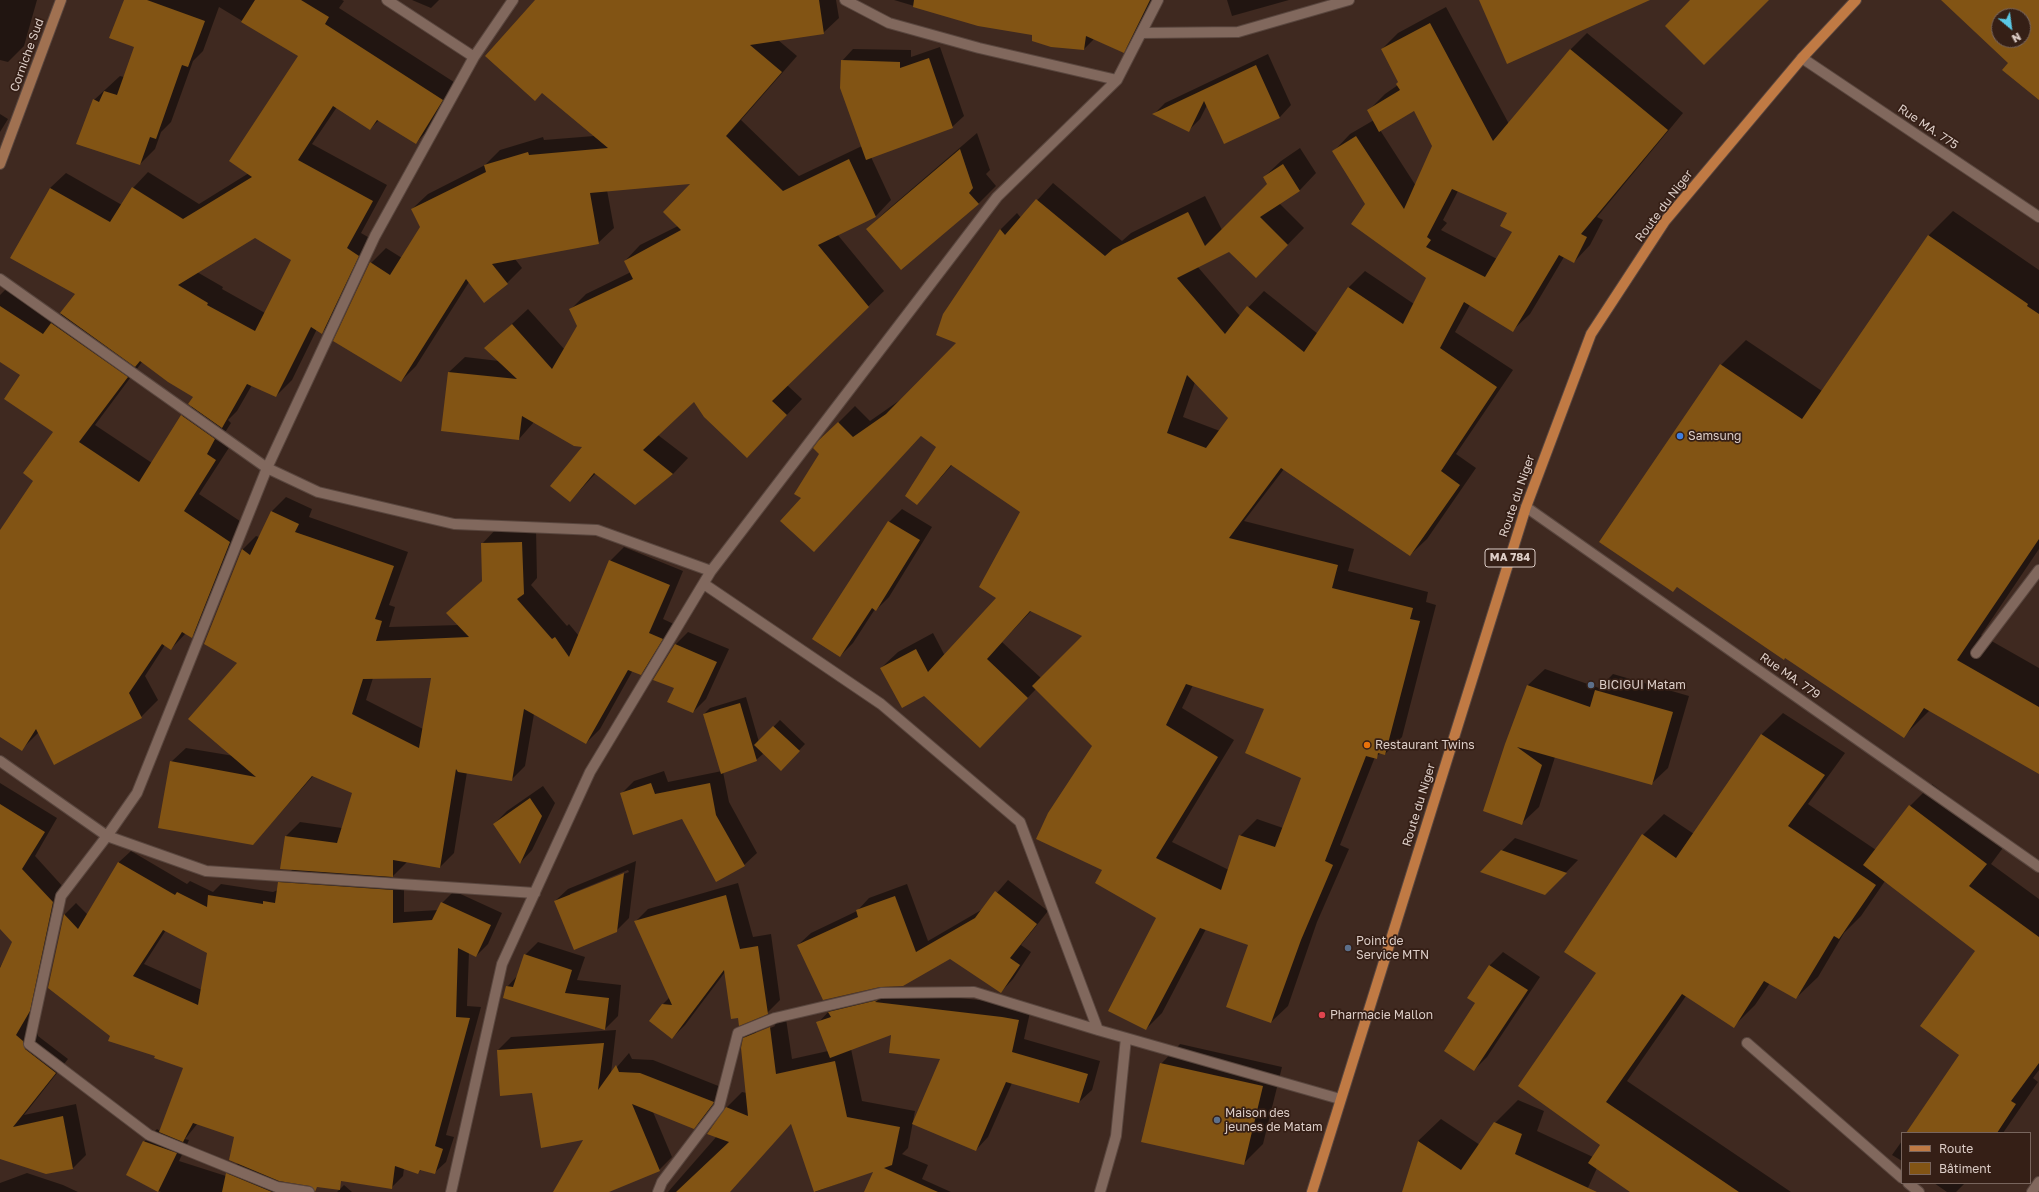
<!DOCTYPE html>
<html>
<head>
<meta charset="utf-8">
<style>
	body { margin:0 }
	#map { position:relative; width:2039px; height:1192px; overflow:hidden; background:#3f2920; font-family:"Golos Text",sans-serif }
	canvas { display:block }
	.legend { position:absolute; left:1901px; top:1132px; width:130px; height:52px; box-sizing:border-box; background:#351f16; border:1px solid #78655d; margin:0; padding:5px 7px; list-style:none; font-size:12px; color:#ddcec8 }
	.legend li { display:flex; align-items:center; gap:8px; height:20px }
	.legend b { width:20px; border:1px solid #78655d }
	.north { position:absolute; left:1991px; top:8px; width:40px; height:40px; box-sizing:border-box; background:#351f16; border:1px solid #78655d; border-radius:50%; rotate:151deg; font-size:11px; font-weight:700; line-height:16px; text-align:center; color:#ddcec8 }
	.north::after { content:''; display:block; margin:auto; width:14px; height:18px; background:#5ac8e5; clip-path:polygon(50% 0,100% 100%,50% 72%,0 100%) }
</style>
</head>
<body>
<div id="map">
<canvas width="2039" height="1192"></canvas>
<ul class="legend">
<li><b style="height:5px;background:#c07a44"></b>Route</li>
<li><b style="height:11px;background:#825414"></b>Bâtiment</li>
</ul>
<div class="north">N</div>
</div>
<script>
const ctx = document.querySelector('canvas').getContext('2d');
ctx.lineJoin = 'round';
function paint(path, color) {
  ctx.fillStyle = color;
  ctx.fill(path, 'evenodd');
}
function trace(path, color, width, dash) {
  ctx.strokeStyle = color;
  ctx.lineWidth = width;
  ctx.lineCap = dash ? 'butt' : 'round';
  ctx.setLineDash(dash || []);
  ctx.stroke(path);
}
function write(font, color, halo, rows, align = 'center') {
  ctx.font = font + ' "Golos Text",sans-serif';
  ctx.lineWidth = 3.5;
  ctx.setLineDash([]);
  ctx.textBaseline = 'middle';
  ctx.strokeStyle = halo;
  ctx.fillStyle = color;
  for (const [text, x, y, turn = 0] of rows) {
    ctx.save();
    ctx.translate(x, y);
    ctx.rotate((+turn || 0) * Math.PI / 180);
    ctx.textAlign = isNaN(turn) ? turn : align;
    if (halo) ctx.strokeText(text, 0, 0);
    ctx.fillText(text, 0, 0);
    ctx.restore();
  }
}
paint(new Path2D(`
	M 0,0 L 37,0 L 24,46 L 8,62 L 0,60 Z
	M 125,0 L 342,0 L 344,1 L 339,8 L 457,84 L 431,127 L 416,143 L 379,120 L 370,129 L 337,107 L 312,144 L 387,185 L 361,233 L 373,240 L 338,317 L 322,332 L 317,329 L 292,380 L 276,396 L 252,385 L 237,411 L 228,420 L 231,423 L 222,437 L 232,443 L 199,494 L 246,525 L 208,620 L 192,636 L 186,633 L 171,649 L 165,645 L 145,676 L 158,700 L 141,717 L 54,764 L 39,732 L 22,749 L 0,736 L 0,531 L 35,480 L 54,432 L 22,375 L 0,361 L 0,295 L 10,285 L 59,317 L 76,294 L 50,188 L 66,173 L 122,205 L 133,188 L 148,172 L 199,204 L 249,173 L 299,55 L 219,7 L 203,51 L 193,61 L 171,122 L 161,132 L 155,149 L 140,164 L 94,100 L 120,76 L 124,77 L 135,47 ZM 255,237 L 293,260 L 265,313 L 222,289 L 223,287 L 197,272 ZM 142,362 L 195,396 L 192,406 L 182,416 L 152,463 L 95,425 Z
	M 412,0 L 439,0 L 431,8 Z
	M 537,0 L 836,0 L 839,18 L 823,33 L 778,40 L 797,56 L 741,120 L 799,176 L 862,146 L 842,61 L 853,49 L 911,50 L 911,57 L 940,47 L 964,116 L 952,127 L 871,157 L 891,200 L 876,216 L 837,234 L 884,291 L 787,385 L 802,399 L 747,457 L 694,401 L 658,435 L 688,458 L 673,474 L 635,504 L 596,473 L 570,501 L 583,446 L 534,422 L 519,439 L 449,372 L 465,357 L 499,361 L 486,348 L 528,309 L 565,350 L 578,326 L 571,309 L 586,294 L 631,272 L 625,261 L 640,245 L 678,226 L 693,182 L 607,190 L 614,228 L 598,243 L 515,259 L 522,268 L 507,283 L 469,282 L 416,366 L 401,381 L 371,263 L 386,248 L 402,258 L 421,227 L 412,209 L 428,194 L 485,165 L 500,150 L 543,137 L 544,140 L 594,136 Z
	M 894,0 L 1157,0 L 1139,36 L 1123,52 L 1094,39 L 1084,49 L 1034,34 L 978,25 Z
	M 1227,0 L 1289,0 L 1232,16 Z
	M 1446,7 L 1509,124 L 1570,50 L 1587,33 L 1683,113 L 1597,217 L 1603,220 L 1590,245 L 1574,262 L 1564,257 L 1530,314 L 1513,330 L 1470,305 L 1455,332 L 1513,370 L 1456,454 L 1476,468 L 1427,539 L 1410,555 L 1284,469 L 1244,521 L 1354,549 L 1348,571 L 1428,592 L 1426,602 L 1436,605 L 1402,737 L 1385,754 L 1381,753 L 1375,757 L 1340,845 L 1349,849 L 1317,922 L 1288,1006 L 1271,1022 L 1249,945 L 1206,929 L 1162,1013 L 1146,1029 L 1157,918 L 1104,870 L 1093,746 L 1036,689 L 996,731 L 924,695 L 881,668 L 898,652 L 933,633 L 945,656 L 998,598 L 1021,512 L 952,465 L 917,504 L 937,447 L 922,435 L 814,550 L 803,498 L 820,454 L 820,441 L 855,406 L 870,421 L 903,398 L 958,342 L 1000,230 L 1017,213 L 1021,218 L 1053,183 L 1122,241 L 1131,233 L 1205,196 L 1222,230 L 1268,184 L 1264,177 L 1281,161 L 1300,148 L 1316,173 L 1300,190 L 1279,203 L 1304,228 L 1256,277 L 1229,250 L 1197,266 L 1240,316 L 1264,291 L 1318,334 L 1348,288 L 1365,271 L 1414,304 L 1428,277 L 1367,204 L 1334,151 L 1350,134 L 1374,120 L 1368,111 L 1385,94 L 1398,85 L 1399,82 L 1382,49 L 1398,33 ZM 1414,110 L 1434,146 L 1416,186 L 1380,130 ZM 1458,191 L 1508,212 L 1513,232 L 1497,259 L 1441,230 L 1447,223 L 1443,220 ZM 1195,382 L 1230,418 L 1220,431 L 1183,417 ZM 1031,611 L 1084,636 L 1041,678 L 1002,642 ZM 1193,685 L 1266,708 L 1303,778 L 1283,828 L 1257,819 L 1240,836 L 1229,870 L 1172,842 L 1234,740 L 1182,708 Z
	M 1268,54 L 1291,105 L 1280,117 L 1224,143 L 1207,105 L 1200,119 L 1189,130 L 1154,114 L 1165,103 Z
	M 0,114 L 8,119 L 0,132 Z
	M 977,133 L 990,170 L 986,174 L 996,186 L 978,204 L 867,229 L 885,212 Z
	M 1953,211 L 2039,270 L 2039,549 L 1981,635 L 2039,668 L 2039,772 L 1930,710 L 1904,736 L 1678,586 L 1673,591 L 1600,542 L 1721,365 L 1746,340 L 1822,391 L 1928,236 Z
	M 286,497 L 312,509 L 309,517 L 408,552 L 389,605 L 395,607 L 389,627 L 459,625 L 448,613 L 483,580 L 482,544 L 496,529 L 536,528 L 537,578 L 531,585 L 567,626 L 569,624 L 579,636 L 610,561 L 624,547 L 683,571 L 663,619 L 676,625 L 655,660 L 641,674 L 633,670 L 600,729 L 586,743 L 534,714 L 525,766 L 511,780 L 467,772 L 454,853 L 440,867 L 407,862 L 391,878 L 404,879 L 404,912 L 439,910 L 442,903 L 454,891 L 502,913 L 488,944 L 476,956 L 469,952 L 467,1006 L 481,1007 L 446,1135 L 454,1137 L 446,1162 L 434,1173 L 422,1169 L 418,1173 L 404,1168 L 403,1176 L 391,1188 L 319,1176 L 285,1180 L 282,1192 L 161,1192 L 127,1175 L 144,1142 L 157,1129 L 160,1131 L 185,1068 L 111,1036 L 49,987 L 65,914 L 76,903 L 88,915 L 119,862 L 131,851 L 187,884 L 190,881 L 213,892 L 221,884 L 273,892 L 278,890 L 279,883 L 293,869 L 286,836 L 300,822 L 342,828 L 353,792 L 313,776 L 253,844 L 171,762 L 186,748 L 234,756 L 242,550 L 256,536 L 259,537 L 272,511 ZM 432,677 L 423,729 L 366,700 L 373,678 ZM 166,930 L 208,952 L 202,990 L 144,964 ZM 198,1123 L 235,1137 L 238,1163 L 226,1176 L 179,1161 L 189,1140 L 185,1139 Z
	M 902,509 L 932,527 L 889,597 L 876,610 L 875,609 L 853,643 L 840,656 L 889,522 Z
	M 688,632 L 729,649 L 706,699 L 693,712 L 675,688 L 675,645 Z
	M 1545,669 L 1599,688 L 1613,674 L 1689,696 L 1668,768 L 1651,784 L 1555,757 L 1539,807 L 1522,823 L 1506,744 L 1528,685 Z
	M 746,697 L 759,742 L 780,720 L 805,744 L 787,763 L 762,751 L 763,754 L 756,760 L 723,772 L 729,802 L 757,853 L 744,865 L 682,818 L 621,794 L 634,781 L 664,771 L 668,782 L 722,771 L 704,714 L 710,708 Z
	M 1783,713 L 1845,753 L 1808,804 L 1876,850 L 1910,806 L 1932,784 L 2008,841 L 1991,864 L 2039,899 L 2039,1070 L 2033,1078 L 2038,1082 L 2003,1133 L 1907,1133 L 1961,1055 L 1977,950 L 1885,881 L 1861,916 L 1844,933 L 1818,977 L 1796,998 L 1770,983 L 1755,1005 L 1734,1026 L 1686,996 L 1627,1081 L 1791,1192 L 1632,1192 L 1597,1168 L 1586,1192 L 1403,1192 L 1418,1141 L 1441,1119 L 1480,1145 L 1495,1123 L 1518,1100 L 1544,1111 L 1537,1131 L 1593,1157 L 1602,1144 L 1597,972 L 1643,835 L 1664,814 L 1694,834 L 1762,734 Z
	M 0,783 L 57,818 L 35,856 L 65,889 L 42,997 L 28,1022 L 36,1028 L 38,1036 L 68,1059 L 24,1115 L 76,1104 L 86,1155 L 73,1168 L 0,1158 L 0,967 L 14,942 L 0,927 Z
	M 543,786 L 555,803 L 532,850 L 520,863 L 494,824 L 507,811 Z
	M 1515,838 L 1578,860 L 1545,894 L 1481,871 Z
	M 636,861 L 629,918 L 616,931 L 555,901 L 568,889 ZM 628,870 L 629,872 L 570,896 L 570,894 Z
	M 1008,880 L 1048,911 L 1021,945 L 1031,952 L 1013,979 L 1001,992 L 951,958 L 798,945 L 811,933 L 857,911 L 869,898 L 907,884 L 928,941 L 983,909 Z
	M 738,883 L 753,937 L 771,934 L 780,1000 L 767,1013 L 739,1017 L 725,972 L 685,1025 L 672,1038 L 663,1004 L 670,997 L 636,921 L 648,909 Z
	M 538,942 L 585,957 L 577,980 L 621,985 L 618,1016 L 605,1029 L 507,987 L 518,975 L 525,955 Z
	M 1503,952 L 1540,977 L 1487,1057 L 1474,1070 L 1477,1003 L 1469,998 L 1490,965 Z
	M 887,990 L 1015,1004 L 1031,1008 L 1024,1039 L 1100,1061 L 1092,1090 L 1079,1102 L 1012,1083 L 988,1137 L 976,1150 L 942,1058 L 892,1034 L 851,1049 L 862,1101 L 915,1111 L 908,1148 L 902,1154 L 928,1165 L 922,1179 L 951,1192 L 865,1192 L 875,1170 L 815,1192 L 792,1123 L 737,1182 L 721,1192 L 668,1192 L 717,1136 L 727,1107 L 742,1092 L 747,1093 L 744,1038 L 760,1022 L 785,1012 L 792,1059 L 828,1051 L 818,1023 L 830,1010 ZM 774,1024 L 775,1026 L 756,1034 L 756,1032 Z
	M 616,1030 L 611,1074 L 629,1053 L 632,1059 L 653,1060 L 726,1089 L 707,1115 L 694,1128 L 653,1112 L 672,1157 L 659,1170 L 606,1192 L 554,1192 L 585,1139 L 533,1092 L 498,1050 L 511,1037 Z
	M 1180,1044 L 1282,1067 L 1263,1144 L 1244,1163 L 1161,1064 Z
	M 1902,1141 L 1902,1161 L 1892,1155 Z
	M 27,1173 L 63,1185 L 78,1192 L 0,1192 L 0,1183 Z
	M 1934,1183 L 1965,1183 L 1956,1192 L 1947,1192 Z
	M 344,1185 L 352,1192 L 337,1192 Z`), '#0007');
paint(new Path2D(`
	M 124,0 L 147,0 L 205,21 L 188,67 L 182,65 L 156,139 L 150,137 L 140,165 L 76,144 L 93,99 L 99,102 L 104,91 L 117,95 L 134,47 L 109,38 Z
	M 255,0 L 301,0 L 329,17 L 325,24 L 443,100 L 416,144 L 377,120 L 370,130 L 333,106 L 298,160 L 373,201 L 347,248 L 359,256 L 322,334 L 311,327 L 276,397 L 247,384 L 222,428 L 188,404 L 193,397 L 168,382 L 140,361 L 135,367 L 60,313 L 75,294 L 10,258 L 50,188 L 110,222 L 132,187 L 183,219 L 252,177 L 229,161 L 298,56 L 241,22 ZM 255,238 L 291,260 L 255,331 L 207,305 L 208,303 L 178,285 Z
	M 535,0 L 819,0 L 824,34 L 750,45 L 782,72 L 726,136 L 783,191 L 849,159 L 876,217 L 818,245 L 869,307 L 772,401 L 787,415 L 747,458 L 704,417 L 694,402 L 643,450 L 673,474 L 635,505 L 594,473 L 570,502 L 550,486 L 582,447 L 574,446 L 522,416 L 519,440 L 441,431 L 448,372 L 517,379 L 484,348 L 512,324 L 552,369 L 577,326 L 569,309 L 633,279 L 624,261 L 681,230 L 663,212 L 690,184 L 590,193 L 599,244 L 492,264 L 508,284 L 484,303 L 466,279 L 401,382 L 333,341 L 370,262 L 390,275 L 420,227 L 411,209 L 486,172 L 484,165 L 528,152 L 529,155 L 608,148 L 542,93 L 535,101 L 485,56 Z
	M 914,0 L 1150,0 L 1124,53 L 1086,36 L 1084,50 L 1051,47 L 1032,41 L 1032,35 L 978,26 L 913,7 Z
	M 1479,0 L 1650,0 L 1507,64 Z
	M 1690,0 L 1769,0 L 1704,65 L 1665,26 Z
	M 1941,0 L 2039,0 L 2039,100 L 2002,70 L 2008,63 ZM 1999,16 L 2023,16 L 2023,40 L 1999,40 Z
	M 1430,23 L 1493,141 L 1570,49 L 1668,130 L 1581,234 L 1587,237 L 1574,263 L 1559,255 L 1513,332 L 1464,302 L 1440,348 L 1497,387 L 1441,471 L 1460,485 L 1410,556 L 1281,468 L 1229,538 L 1338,565 L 1332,588 L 1413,608 L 1410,619 L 1420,621 L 1385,755 L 1378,753 L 1377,759 L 1366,756 L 1325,861 L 1333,865 L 1301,940 L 1271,1023 L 1226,1007 L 1248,945 L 1200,928 L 1146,1030 L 1108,1011 L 1156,918 L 1095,883 L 1102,870 L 1036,839 L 1048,813 L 1092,746 L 1032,686 L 1082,636 L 1030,611 L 987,659 L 1028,698 L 980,748 L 924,696 L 902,708 L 880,668 L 916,649 L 928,672 L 996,598 L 979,587 L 1020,512 L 951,465 L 917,505 L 905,496 L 936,447 L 921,436 L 814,552 L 780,521 L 801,498 L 794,494 L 819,454 L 813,448 L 819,440 L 838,422 L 853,437 L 886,414 L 956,343 L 936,335 L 943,314 L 1000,229 L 1005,235 L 1036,199 L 1105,256 L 1113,249 L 1188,212 L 1205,246 L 1267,184 L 1263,177 L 1283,164 L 1300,191 L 1260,217 L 1288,245 L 1256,278 L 1229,252 L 1177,278 L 1225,334 L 1247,306 L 1304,352 L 1348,287 L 1403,324 L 1426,278 L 1351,224 L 1365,204 L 1332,151 L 1356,136 L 1404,209 L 1432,146 L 1414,111 L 1379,132 L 1367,110 L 1400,90 L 1396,84 L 1398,82 L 1381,49 ZM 1452,189 L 1507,213 L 1500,226 L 1512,232 L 1485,277 L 1426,247 L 1431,240 L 1427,237 ZM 1187,375 L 1228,418 L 1206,448 L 1167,433 ZM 1186,684 L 1264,709 L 1245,753 L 1301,778 L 1275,847 L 1239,835 L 1221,890 L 1156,858 L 1218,757 L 1166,725 Z
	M 929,58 L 953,128 L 866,160 L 840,88 L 841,60 L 900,62 L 900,68 Z
	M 1256,65 L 1280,118 L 1224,144 L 1204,101 L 1189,132 L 1152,114 Z
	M 960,149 L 973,188 L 969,193 L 979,204 L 901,270 L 866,229 Z
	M 1928,235 L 2028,304 L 2027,306 L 2039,314 L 2039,539 L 1957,660 L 2039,707 L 2039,774 L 1924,708 L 1904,738 L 1785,658 L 1784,660 L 1677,587 L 1673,592 L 1599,542 L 1720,364 L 1802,419 Z
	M 0,306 L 43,334 L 51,323 L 128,377 L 79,442 L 139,482 L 181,415 L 215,439 L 207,454 L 216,460 L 184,511 L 230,542 L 192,638 L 182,632 L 171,650 L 162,644 L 129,693 L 142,718 L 54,765 L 36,729 L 22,751 L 0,737 L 0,530 L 33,481 L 23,473 L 53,432 L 4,399 L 20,375 L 0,362 Z
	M 271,511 L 299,524 L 295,532 L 394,566 L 375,619 L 382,621 L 376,641 L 469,637 L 446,613 L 482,581 L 481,543 L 522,542 L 524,594 L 517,599 L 552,639 L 555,637 L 569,657 L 609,560 L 670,585 L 649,633 L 663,639 L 641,675 L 628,670 L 586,744 L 524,709 L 512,781 L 458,772 L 456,769 L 440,868 L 393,860 L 393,877 L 280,869 L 285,836 L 337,843 L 352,793 L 312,776 L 253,845 L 158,828 L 170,761 L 256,777 L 188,719 L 237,663 L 204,644 L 242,549 L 250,555 ZM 431,678 L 419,748 L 352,714 L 363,679 Z
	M 888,521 L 920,540 L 876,611 L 872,608 L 840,657 L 812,639 Z
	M 675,644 L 717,662 L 693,713 L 667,702 L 674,688 L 653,680 Z
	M 1527,685 L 1590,707 L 1595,690 L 1673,712 L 1652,785 L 1517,747 L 1542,765 L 1522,825 L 1483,811 L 1505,744 Z
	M 740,703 L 757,761 L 721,774 L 703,714 Z
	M 773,726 L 800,751 L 781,771 L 754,745 Z
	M 1761,734 L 1825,775 L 1788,826 L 1876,885 L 1839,939 L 1834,936 L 1796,999 L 1764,981 L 1734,1028 L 1682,994 L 1606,1102 L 1739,1192 L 1630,1192 L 1588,1163 L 1600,1145 L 1518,1086 L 1596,973 L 1564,952 L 1642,834 L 1676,858 Z
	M 651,783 L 655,794 L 710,783 L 716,815 L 745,866 L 716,882 L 682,819 L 633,835 L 620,793 Z
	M 530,798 L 542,816 L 520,864 L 493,824 Z
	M 0,804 L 45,832 L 22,869 L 53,902 L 30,1011 L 16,1035 L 23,1041 L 25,1049 L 56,1073 L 13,1127 L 63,1116 L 73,1169 L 46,1174 L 0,1159 L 0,968 L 12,942 L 0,929 Z
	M 1909,805 L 1987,864 L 1969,886 L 2039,937 L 2039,1063 L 2011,1101 L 2016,1104 L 1997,1133 L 1906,1133 L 1959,1055 L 1920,1026 L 1975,951 L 1863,865 Z
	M 1501,850 L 1567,873 L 1545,895 L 1480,872 Z
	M 118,862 L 175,895 L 177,892 L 207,907 L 208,895 L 263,904 L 263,901 L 275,903 L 278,882 L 393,890 L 393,923 L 432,920 L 441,902 L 491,925 L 476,957 L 458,948 L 456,1017 L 470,1018 L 435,1146 L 443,1149 L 435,1174 L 420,1170 L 418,1174 L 395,1166 L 392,1189 L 341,1181 L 340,1190 L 317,1187 L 315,1192 L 310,1186 L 279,1181 L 229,1160 L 234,1137 L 193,1123 L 183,1142 L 159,1132 L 183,1068 L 154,1058 L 155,1056 L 108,1041 L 110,1036 L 48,988 L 64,914 L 78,929 ZM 163,930 L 207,953 L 198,1005 L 133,976 Z
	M 624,873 L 617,932 L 574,950 L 554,901 Z
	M 995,891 L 1037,924 L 1010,958 L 1020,965 L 1001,993 L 950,959 L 903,986 L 880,987 L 823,1000 L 797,945 L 858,917 L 856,910 L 895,896 L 916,952 L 975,918 Z
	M 726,895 L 740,949 L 758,946 L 768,1014 L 739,1026 L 738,1018 L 731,1019 L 724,970 L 672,1039 L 649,1021 L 662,1004 L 672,1005 L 634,921 Z
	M 524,954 L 572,970 L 565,993 L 609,998 L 605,1030 L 503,998 L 506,986 L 513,987 Z
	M 1489,965 L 1528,990 L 1474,1071 L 1444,1051 L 1475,1003 L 1467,998 Z
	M 878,1000 L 875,1002 L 1002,1017 L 1019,1020 L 1012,1052 L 1088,1074 L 1079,1103 L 1006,1082 L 976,1151 L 912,1124 L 940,1059 L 889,1053 L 891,1035 L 830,1058 L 816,1022 L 831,1017 L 828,1012 Z
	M 770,1027 L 776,1074 L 835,1061 L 847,1117 L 900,1127 L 892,1165 L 884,1168 L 938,1192 L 864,1192 L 873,1172 L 814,1192 L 791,1124 L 730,1192 L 676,1192 L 729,1142 L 707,1134 L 726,1107 L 748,1116 L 741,1048 L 743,1038 Z
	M 604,1043 L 598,1090 L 616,1065 L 619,1072 L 640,1073 L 714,1102 L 713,1104 L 694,1129 L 632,1104 L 660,1171 L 609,1192 L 553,1192 L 583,1140 L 541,1148 L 532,1093 L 500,1096 L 497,1050 Z
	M 1160,1063 L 1263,1086 L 1244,1165 L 1141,1142 Z
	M 1494,1122 L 1522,1134 L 1515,1154 L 1597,1192 L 1402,1192 L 1418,1141 L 1461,1170 Z
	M 143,1141 L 177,1153 L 158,1192 L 126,1175 Z
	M 226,1173 L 272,1192 L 222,1192 Z`), '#825414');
const service = new Path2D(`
	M 1976,653 L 2039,570
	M 1747,1043 L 1902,1178
	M 1908,1183 L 1919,1192`);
const minor = new Path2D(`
	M 387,0 L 474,57
	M 845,0 L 889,23 L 979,48 L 1117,80
	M 1142,33 L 1238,32 L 1349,0
	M 1802,58 L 2039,217
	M 0,279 L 267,468 L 318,492 L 454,524 L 597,530 L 711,571
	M 1526,507 L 2039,867
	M 704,584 L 881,704 L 1020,822 L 1098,1030
	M 0,761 L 107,836 L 206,871 L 535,893
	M 309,1192 L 277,1187 L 149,1135 L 29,1044 L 61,896 L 107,836 L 137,793 L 267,468 L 375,236 L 474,57 L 513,0
	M 451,1192 L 502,964 L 590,772 L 711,571 L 997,197 L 1117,80 L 1158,0
	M 658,1192 L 662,1182 L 719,1107 L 738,1033 L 775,1018 L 881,993 L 974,992 L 1098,1030 L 1340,1099
	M 1100,1192 L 1116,1136 L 1126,1038
	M 2032,1192 L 2039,1182`);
const secondary = new Path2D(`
	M 0,164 L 61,0`);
const primary = new Path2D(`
	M 1312,1192 L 1526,507 L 1591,334 L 1665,221 L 1802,58 L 1856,0`);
trace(service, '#59463e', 12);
trace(minor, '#59463e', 12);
trace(secondary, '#59463e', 12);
trace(primary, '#59463e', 12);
trace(service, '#81685d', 10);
trace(minor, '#81685d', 10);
trace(secondary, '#a07151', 10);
trace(primary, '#c07a44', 10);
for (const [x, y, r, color] of [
	[1680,436,4,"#3f7fe0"],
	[1591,685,4,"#5c6f8a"],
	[1367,745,4,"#e8710a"],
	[1348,948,4,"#5c6f8a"],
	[1322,1015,4,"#e0444e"],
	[1217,1120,4,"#5c6f8a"]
]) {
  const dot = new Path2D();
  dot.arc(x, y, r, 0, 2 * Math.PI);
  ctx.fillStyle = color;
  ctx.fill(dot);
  trace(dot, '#351f16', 1.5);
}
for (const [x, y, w] of [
	[1510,558,50]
]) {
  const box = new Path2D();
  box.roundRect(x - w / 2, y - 9, w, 18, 3);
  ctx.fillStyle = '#351f16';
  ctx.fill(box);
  trace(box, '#ddcec8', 1);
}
write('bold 11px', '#ddcec8', null, [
	["MA 784",1510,558]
]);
write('12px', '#ddcec8', '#351f16', [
	["Corniche Sud",27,55,-70],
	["Rue MA. 775",1928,127,34],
	["Route du Niger",1664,206,-53],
	["Route du Niger",1517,496,-71],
	["Rue MA. 779",1790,676,35],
	["Route du Niger",1419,805,-73]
]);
write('12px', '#ddcec8', '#351f16', [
	["Samsung",1688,436],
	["BICIGUI Matam",1599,685],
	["Restaurant Twins",1375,745],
	["Point de",1356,941],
	["Service MTN",1356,955],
	["Pharmacie Mallon",1330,1015],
	["Maison des",1225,1113],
	["jeunes de Matam",1225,1127]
], 'left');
</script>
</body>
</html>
